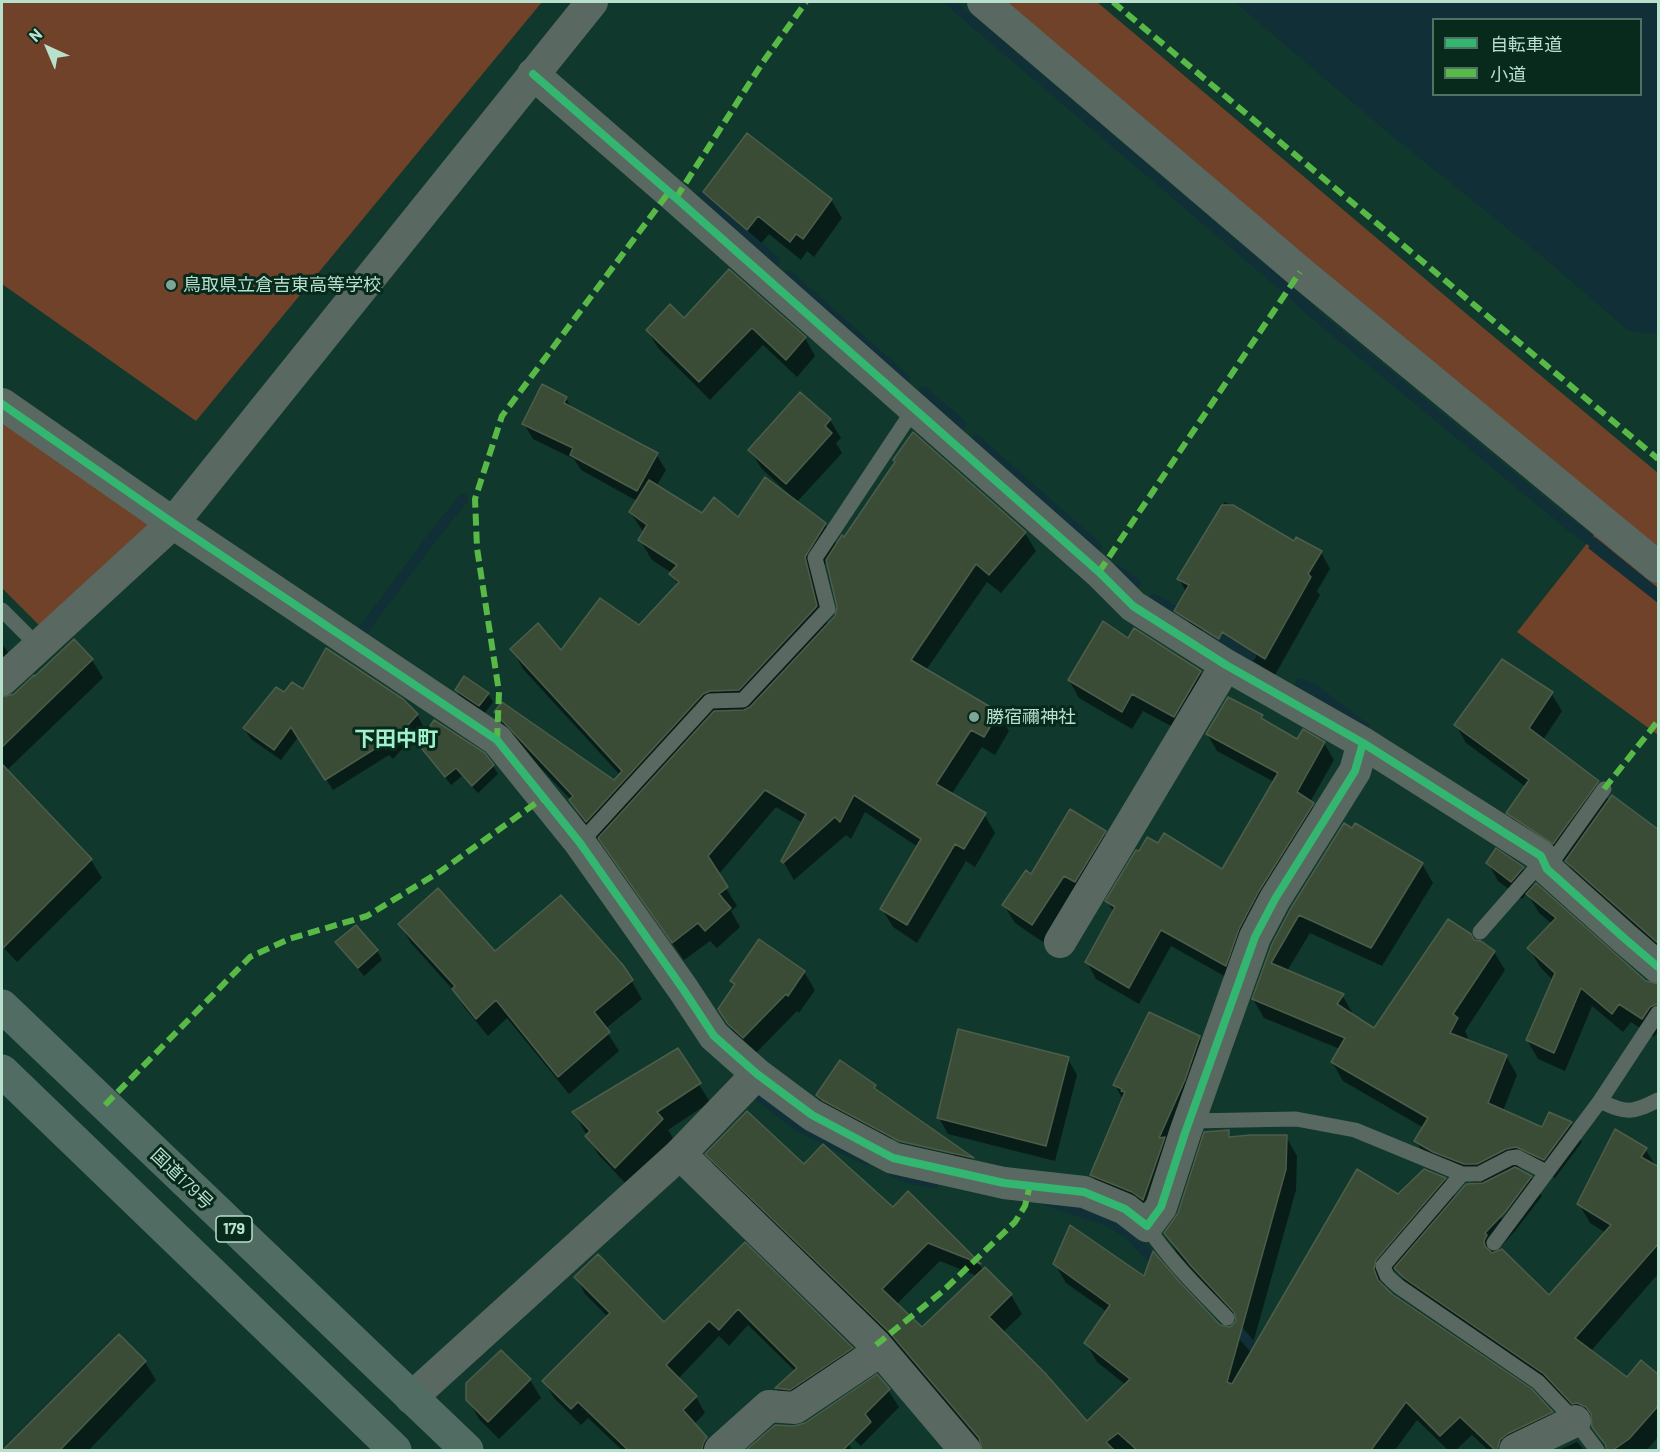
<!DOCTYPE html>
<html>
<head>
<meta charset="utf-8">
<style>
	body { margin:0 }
	#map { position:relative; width:1660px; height:1452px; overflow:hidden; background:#10382c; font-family:Barlow,"Noto Sans JP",sans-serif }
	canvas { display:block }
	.frame { position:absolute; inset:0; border:3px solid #b9dfcd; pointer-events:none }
	.legend { position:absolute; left:1432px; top:18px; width:210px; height:78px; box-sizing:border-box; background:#072a1d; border:2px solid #4e7263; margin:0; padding:8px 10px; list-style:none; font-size:18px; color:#b9dfcd }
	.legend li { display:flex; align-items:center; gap:12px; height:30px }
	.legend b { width:30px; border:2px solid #4e7263 }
	.north { position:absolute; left:18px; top:18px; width:60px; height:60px; -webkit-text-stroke:4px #072a1d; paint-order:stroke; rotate:316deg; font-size:16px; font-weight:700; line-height:24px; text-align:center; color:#b9dfcd }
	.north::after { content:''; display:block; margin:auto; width:21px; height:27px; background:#b9dfcd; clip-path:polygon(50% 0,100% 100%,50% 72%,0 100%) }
</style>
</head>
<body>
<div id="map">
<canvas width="1660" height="1452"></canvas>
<div class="frame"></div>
<ul class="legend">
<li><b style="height:8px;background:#33b770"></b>自転車道</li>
<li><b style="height:8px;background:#58b947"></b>小道</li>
</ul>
<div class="north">N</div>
</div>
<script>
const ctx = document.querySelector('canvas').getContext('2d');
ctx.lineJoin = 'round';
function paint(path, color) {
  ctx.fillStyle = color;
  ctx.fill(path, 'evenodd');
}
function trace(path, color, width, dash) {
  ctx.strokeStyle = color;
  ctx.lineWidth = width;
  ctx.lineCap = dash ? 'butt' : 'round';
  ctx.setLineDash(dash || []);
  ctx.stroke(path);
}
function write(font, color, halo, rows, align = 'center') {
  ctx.font = font + ' Barlow,"Noto Sans JP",sans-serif';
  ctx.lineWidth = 6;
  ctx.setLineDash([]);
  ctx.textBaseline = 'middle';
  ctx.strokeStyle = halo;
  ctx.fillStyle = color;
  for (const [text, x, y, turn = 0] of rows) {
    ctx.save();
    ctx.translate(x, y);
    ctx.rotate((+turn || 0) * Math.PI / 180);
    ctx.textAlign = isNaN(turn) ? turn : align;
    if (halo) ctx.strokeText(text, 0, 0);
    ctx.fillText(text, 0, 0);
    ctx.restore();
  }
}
paint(new Path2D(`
	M 2,2 L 542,2 L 196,421 L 2,284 Z
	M 1005,2 L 1097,2 L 1475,321 L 1658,473 L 1658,551 L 1333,281 Z
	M 2,417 L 154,523 L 42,628 L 2,588 Z
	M 1596,532 L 1658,584 L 1658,735 L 1517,632 Z`), '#6f4229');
paint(new Path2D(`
	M 943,2 L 957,2 L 1280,278 L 1277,287 Z
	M 1235,2 L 1658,2 L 1658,334 L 1629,331 L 1543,257 L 1391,135 ZM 1434,20 L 1640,20 L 1640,94 L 1434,94 Z
	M 1302,298 L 1576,524 L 1571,533 L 1297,306 Z
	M 1596,538 L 1658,588 L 1658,603 L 1588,548 Z`), '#102f37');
paint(new Path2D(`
	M 705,192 L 831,200 L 842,218 L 814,257 L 807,251 L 801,260 L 769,234 L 758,247 L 715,211 Z
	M 729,271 L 805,338 L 815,356 L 797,377 L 763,345 L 710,400 L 658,348 L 647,330 L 684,320 Z
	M 566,398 L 572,409 L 656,454 L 666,470 L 656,487 L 702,515 L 738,519 L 790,497 L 791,496 L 761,468 L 750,450 L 830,420 L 841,438 L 836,443 L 842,453 L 796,503 L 825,524 L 837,545 L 1025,533 L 1036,551 L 1001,593 L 987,582 L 926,670 L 998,713 L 1009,731 L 995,755 L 982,747 L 951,795 L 984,814 L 995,833 L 975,867 L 966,861 L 917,943 L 893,927 L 882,909 L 918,847 L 865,812 L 851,839 L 846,835 L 794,880 L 783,861 L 803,823 L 776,807 L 718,875 L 737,906 L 731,911 L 740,927 L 717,948 L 710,941 L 684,960 L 611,856 L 600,838 L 598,841 L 582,820 L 571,800 L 507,732 L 496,712 L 614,782 L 620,775 L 523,669 L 512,649 L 561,652 L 639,627 L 678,586 L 672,573 L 652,560 L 640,540 L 644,533 L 630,512 L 637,501 L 581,470 L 574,459 L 533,439 L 524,424 ZM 827,560 L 839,607 L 836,616 L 828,626 L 816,578 Z
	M 1225,502 L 1294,543 L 1321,552 L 1330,569 L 1317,591 L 1320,595 L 1275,675 L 1232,648 L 1229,655 L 1185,627 L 1175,611 L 1186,592 L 1179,579 Z
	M 1129,640 L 1200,672 L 1210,689 L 1184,733 L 1143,711 L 1132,729 L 1079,698 L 1069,680 Z
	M 74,641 L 92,660 L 103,678 L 7,770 L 91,860 L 102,878 L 17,962 L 2,946 L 2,712 Z
	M 2,644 L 13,659 L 2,670 Z
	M 456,690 L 488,694 L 493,702 L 484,714 L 461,699 Z
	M 304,691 L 417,714 L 423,726 L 393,759 L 389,755 L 333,790 L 299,736 L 281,760 L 251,739 L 244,728 L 285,694 Z
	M 1551,693 L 1562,711 L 1543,740 L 1598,782 L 1609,801 L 1658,848 L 1658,951 L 1578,880 L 1565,859 L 1564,861 L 1519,831 L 1508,813 L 1526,787 L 1466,743 L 1456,725 Z
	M 1262,716 L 1265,722 L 1298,741 L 1324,743 L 1334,760 L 1310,802 L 1323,821 L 1235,982 L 1171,946 L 1139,1004 L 1096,979 L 1087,962 L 1114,913 L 1107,901 L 1223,871 L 1274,782 L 1217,751 L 1207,734 Z
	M 420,744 L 493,766 L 498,774 L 478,793 L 462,776 L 451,785 Z
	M 1104,832 L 1115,850 L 1075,893 L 1043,942 L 1015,923 L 1004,905 L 1032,876 Z
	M 1488,863 L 1523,868 L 1534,887 L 1646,982 L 1658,986 L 1658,1031 L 1654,1037 L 1631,1022 L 1623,1032 L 1592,1006 L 1565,1071 L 1538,1059 L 1527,1040 L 1553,980 L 1540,967 L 1529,948 L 1552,924 L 1539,913 L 1527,893 L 1522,899 L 1498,881 Z
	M 1422,864 L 1433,883 L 1382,966 L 1310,933 L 1287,971 L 1342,995 L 1353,1014 L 1352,1016 L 1375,1030 L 1473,941 L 1494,952 L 1505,970 L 1465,1031 L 1468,1038 L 1466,1041 L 1506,1056 L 1517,1075 L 1503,1111 L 1542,1129 L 1571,1123 L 1582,1142 L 1555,1178 L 1527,1166 L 1514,1168 L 1531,1177 L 1542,1196 L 1515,1231 L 1495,1253 L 1549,1297 L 1606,1233 L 1590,1223 L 1579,1204 L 1645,1149 L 1658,1169 L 1658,1274 L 1590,1352 L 1627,1379 L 1658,1377 L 1658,1437 L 1647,1450 L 1607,1450 L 1593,1426 L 1594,1424 L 1584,1423 L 1407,1287 L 1396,1267 L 1386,1279 L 1384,1288 L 1392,1295 L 1552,1413 L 1562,1431 L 1522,1450 L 1488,1450 L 1472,1435 L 1456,1450 L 1448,1450 L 1417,1420 L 1395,1450 L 1329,1450 L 1254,1374 L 1290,1450 L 984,1450 L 901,1351 L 718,1173 L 707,1154 L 804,1166 L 893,1209 L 908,1194 L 980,1265 L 983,1270 L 1011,1295 L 1022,1314 L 1003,1332 L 1087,1423 L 1126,1385 L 1097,1362 L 1086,1343 L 1107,1312 L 1066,1283 L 1055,1264 L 1144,1278 L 1219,1326 L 1230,1329 L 1238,1321 L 1205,1286 L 1177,1253 L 1166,1233 L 1228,1132 L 1232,1138 L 1286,1137 L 1297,1156 L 1296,1190 L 1250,1354 L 1246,1357 L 1248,1361 L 1398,1196 L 1445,1179 L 1456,1198 L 1480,1185 L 1445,1170 L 1427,1160 L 1416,1141 L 1424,1128 L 1343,1081 L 1332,1062 L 1340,1049 L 1264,1018 L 1253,999 L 1292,909 ZM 1521,1188 L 1524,1188 L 1502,1219 L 1499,1217 ZM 940,1261 L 977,1276 L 922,1330 L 896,1305 Z
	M 400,924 L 495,953 L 631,980 L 642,999 L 605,1029 L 619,1051 L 569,1094 L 507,1018 L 488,1036 L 464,1007 L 454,991 L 411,943 Z
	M 759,941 L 804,972 L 815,990 L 799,1013 L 797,1011 L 754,1055 L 740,1043 L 719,1009 L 735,986 L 732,981 Z
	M 337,943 L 377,951 L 382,960 L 364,976 Z
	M 1199,1038 L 1209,1054 L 1153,1216 L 1101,1192 L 1092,1175 L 1123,1100 L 1115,1085 Z
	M 677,1050 L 710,1102 L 668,1130 L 673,1138 L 627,1185 L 598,1154 L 574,1113 Z
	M 1068,1059 L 1077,1075 L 1055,1161 L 948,1134 L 939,1118 Z
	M 874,1086 L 879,1093 L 973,1159 L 982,1175 L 911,1159 L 828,1114 L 817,1095 ZM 892,1138 L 950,1151 L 954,1155 L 892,1141 Z
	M 745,1244 L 852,1348 L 861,1365 L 786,1405 L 777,1389 L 795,1371 L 748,1325 L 729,1346 L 719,1336 L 678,1379 L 696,1397 L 705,1413 L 694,1424 L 706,1438 L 713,1450 L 622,1450 L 588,1418 L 581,1425 L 554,1398 L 544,1381 L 608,1317 L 585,1294 L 576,1277 L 664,1324 Z
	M 119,1336 L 145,1362 L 156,1380 L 89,1450 L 6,1450 Z
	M 501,1352 L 530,1380 L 541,1398 L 499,1439 L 479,1419 L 468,1400 Z
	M 888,1390 L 899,1407 L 861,1446 L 839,1425 L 852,1450 L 747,1450 L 776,1426 L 794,1427 L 806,1424 Z
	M 1577,1442 L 1584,1450 L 1559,1450 Z`), '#0007');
trace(new Path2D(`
	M 701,197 L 775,261
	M 1269,274 L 1310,309
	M 789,276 L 905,379
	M 924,392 L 961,424
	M 976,440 L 1097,547
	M 1564,520 L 1604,551
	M 1116,570 L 1136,583
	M 1154,599 L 1186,618
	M 364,629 L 434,535 L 463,499
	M 1207,630 L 1251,656
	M 1300,684 L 1313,689 L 1364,727
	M 758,1095 L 798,1126 L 866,1160
	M 894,1172 L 911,1179 L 934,1183
	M 1047,1201 L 1109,1221 L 1131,1236 L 1160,1267
	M 1237,1329 L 1262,1357`), '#102f37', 10);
const building = new Path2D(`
	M 747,133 L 832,199 L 803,239 L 796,234 L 790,242 L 758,216 L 747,230 L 703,192 Z
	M 729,269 L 806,337 L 786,360 L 752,328 L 699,382 L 646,330 L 670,304 L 684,318 Z
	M 542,384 L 567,397 L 564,403 L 658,453 L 637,491 L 570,455 L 573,448 L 522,424 Z
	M 800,392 L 831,419 L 825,426 L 832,433 L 786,484 L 748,450 Z
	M 913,432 L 1026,532 L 989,575 L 976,564 L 911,660 L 999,712 L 984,737 L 971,730 L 936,784 L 986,813 L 964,849 L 955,844 L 907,925 L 880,909 L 921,839 L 854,795 L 840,822 L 835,817 L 783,863 L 781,861 L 806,814 L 765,790 L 708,856 L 728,887 L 719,894 L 731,908 L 705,931 L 698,923 L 672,943 L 598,838 L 714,711 L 744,710 L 750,707 L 835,616 L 837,607 L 826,560 L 842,535 L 844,537 L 895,462 L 893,460 Z
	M 765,477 L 826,523 L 805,557 L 817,606 L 739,690 L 710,691 L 703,694 L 586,822 L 569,800 L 573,796 L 494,712 L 502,702 L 614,780 L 622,771 L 510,649 L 538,623 L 561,650 L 600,598 L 639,625 L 679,582 L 669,574 L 677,565 L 638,540 L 647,525 L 629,512 L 649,480 L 702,513 L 714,497 L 738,517 Z
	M 1222,505 L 1233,505 L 1294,541 L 1296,537 L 1322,551 L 1308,574 L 1311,577 L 1265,659 L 1222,632 L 1219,639 L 1174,611 L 1189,585 L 1177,579 Z
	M 1103,621 L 1128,638 L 1134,628 L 1201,671 L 1174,717 L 1132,694 L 1122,712 L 1068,680 Z
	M 74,639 L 93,659 L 2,747 L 2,697 L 14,694 L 34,675 L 35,676 Z
	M 326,648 L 403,699 L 418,714 L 386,749 L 381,745 L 325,780 L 291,727 L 274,750 L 243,728 L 276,687 L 284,692 L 292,682 L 303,689 Z
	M 1502,659 L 1553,692 L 1529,728 L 1599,781 L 1553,844 L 1506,813 L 1529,780 L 1454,725 Z
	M 464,676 L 489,693 L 479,706 L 455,690 Z
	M 1228,697 L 1263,715 L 1261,718 L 1297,739 L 1303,729 L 1325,742 L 1297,792 L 1314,803 L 1259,891 L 1239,929 L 1226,966 L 1161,930 L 1129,988 L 1085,962 L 1115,907 L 1105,901 L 1136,850 L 1139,851 L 1147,837 L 1158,843 L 1164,833 L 1222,869 L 1278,773 L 1206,734 Z
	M 434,720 L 485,753 L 494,765 L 472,786 L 456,768 L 445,777 L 418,744 Z
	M 2,764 L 92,859 L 2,949 Z
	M 1612,795 L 1659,830 L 1659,944 L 1565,861 Z
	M 1070,809 L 1106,831 L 1075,882 L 1064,876 L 1032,925 L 1002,905 L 1026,870 L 1031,874 Z
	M 1344,823 L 1352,828 L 1355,823 L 1423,863 L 1371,948 L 1299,915 L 1271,963 L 1344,994 L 1337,1004 L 1374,1028 L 1448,919 L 1471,934 L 1474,940 L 1481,941 L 1495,951 L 1453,1014 L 1458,1018 L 1450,1033 L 1507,1055 L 1488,1103 L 1542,1127 L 1549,1112 L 1572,1122 L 1544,1160 L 1516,1147 L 1506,1149 L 1477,1164 L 1464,1164 L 1433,1152 L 1414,1141 L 1428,1118 L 1331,1062 L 1345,1038 L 1252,999 L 1272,944 L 1291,908 Z
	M 1496,848 L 1524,867 L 1511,882 L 1486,863 Z
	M 1536,883 L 1646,981 L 1659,984 L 1659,1003 L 1650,1007 L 1642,1019 L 1619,1004 L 1612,1014 L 1581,988 L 1554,1053 L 1526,1040 L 1555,973 L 1527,948 L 1556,918 L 1526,894 Z
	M 438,888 L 495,951 L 561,895 L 623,965 L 633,980 L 594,1012 L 610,1032 L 558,1077 L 496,1000 L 476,1019 L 452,989 L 455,986 L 398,924 Z
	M 356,925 L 378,950 L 358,968 L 335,942 Z
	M 759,939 L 805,971 L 788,996 L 786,994 L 743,1038 L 728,1024 L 718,1009 L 735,984 L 730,981 Z
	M 1149,1012 L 1200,1036 L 1185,1080 L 1159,1138 L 1165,1137 L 1143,1200 L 1132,1192 L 1090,1175 L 1125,1092 L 1121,1091 L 1122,1089 L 1113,1085 Z
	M 958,1029 L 1069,1057 L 1046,1146 L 937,1118 Z
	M 678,1048 L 701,1083 L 657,1112 L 663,1119 L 615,1168 L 585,1136 L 590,1131 L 572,1112 Z
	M 840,1060 L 876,1085 L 874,1088 L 974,1158 L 899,1141 L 822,1100 L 816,1095 Z
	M 747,1111 L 804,1164 L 823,1144 L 893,1207 L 908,1191 L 981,1264 L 928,1243 L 882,1289 L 922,1327 L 985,1267 L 1012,1294 L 989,1317 L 1045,1373 L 1087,1421 L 1130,1379 L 1084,1343 L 1110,1305 L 1053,1264 L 1070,1225 L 1144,1276 L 1153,1251 L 1178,1280 L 1220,1325 L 1230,1327 L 1236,1321 L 1234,1312 L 1192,1267 L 1164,1233 L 1178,1213 L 1204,1132 L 1229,1130 L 1229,1137 L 1251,1135 L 1287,1135 L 1286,1169 L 1227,1382 L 1232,1384 L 1357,1169 L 1398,1194 L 1424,1169 L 1446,1178 L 1376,1260 L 1374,1269 L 1378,1280 L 1392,1294 L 1532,1389 L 1553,1412 L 1507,1434 L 1500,1440 L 1497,1450 L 1495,1450 L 1460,1417 L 1440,1436 L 1406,1402 L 1371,1450 L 1137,1450 L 1118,1433 L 1106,1442 L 1114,1450 L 982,1450 L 979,1438 L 890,1333 L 705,1154 Z
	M 1615,1129 L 1647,1148 L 1641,1157 L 1659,1167 L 1659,1243 L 1575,1338 L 1627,1377 L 1641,1360 L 1659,1375 L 1659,1405 L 1629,1439 L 1613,1450 L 1607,1450 L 1605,1444 L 1592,1427 L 1591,1414 L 1586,1407 L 1577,1403 L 1572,1404 L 1544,1374 L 1404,1278 L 1394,1268 L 1466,1184 L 1483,1183 L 1515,1167 L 1532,1176 L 1505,1212 L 1485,1233 L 1487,1235 L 1484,1241 L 1485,1246 L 1492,1253 L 1502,1249 L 1549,1295 L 1611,1225 L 1577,1204 Z
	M 745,1242 L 853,1348 L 790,1390 L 775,1388 L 797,1368 L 738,1309 L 719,1330 L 709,1321 L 666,1365 L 697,1396 L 683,1410 L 707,1437 L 703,1444 L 702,1450 L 628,1450 L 578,1402 L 571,1409 L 542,1381 L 610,1313 L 574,1277 L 598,1254 L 664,1322 Z
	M 119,1334 L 146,1361 L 60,1450 L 3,1450 Z
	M 501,1350 L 531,1379 L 488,1422 L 466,1400 L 466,1383 Z
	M 877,1374 L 890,1389 L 865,1414 L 871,1422 L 843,1450 L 746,1450 L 775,1425 L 794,1426 L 805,1423 Z`);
paint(building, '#3b4c36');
trace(building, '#4c5d4a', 1.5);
trace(new Path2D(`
	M 2,610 L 38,646
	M 580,843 L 710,701 L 743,700 L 828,609 L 815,558 L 914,409
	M 1547,869 L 1604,789
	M 1480,932 L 1543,860
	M 1600,1101 C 1627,1114 1632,1113 1658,1100
	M 1190,1121 L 1296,1119 L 1355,1130 L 1462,1174
	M 1546,1172 L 1517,1157 L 1510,1158 L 1479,1174 L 1462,1174 L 1383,1266 L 1387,1276 L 1398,1286 L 1538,1382 L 1575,1421 L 1597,1450
	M 1147,1226 C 1169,1260 1199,1289 1227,1318
	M 1494,1243 L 1600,1101 L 1658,1013`), '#596962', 15);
trace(new Path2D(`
	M 983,2 L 1300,272 L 1658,567
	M 533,74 L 676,198 L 962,451 L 1099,572 L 1133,606 L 1226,665 L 1363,743 L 1541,856 L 1547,869 L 1624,938 L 1658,967
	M 2,404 L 173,523 L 497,740 L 580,843 L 683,989 L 714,1036 L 757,1074 L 812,1115 L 893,1158 L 1004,1183 L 1084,1192 L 1125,1209 L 1147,1226 L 1161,1207 L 1185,1133 L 1255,937 L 1275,899 L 1355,771 L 1363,743
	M 2,680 L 173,523 L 592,2
	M 1060,942 L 1226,665
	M 680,1154 L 876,1345 L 965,1450
	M 411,1398 L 680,1154 L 757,1074
	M 720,1450 L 769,1406 L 795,1408 L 880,1351
	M 1515,1450 L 1575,1421`), '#596962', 32);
trace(new Path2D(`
	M 2,1006 L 467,1450
	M 2,1071 L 395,1450`), '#516d63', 33);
trace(new Path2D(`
	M 1113,2 L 1658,459
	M 676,198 L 763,62 L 806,2
	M 1099,572 L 1300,272
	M 497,740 L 499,692 L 477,548 L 475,499 L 502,416 L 669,192
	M 1604,789 L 1658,721
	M 105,1105 L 250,957 L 289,939 L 367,916 L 441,871 L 543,798
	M 876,1345 L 943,1291 L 1015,1222 L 1025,1206 L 1030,1185`), '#58b947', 6, [12, 6]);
trace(new Path2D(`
	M 533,74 L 676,198 L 962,451 L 1099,572 L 1133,606 L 1226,665 L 1363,743 L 1541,856 L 1547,869 L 1624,938 L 1658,967
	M 2,404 L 173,523 L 497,740 L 580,843 L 683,989 L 714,1036 L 757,1074 L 812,1115 L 893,1158 L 1004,1183 L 1084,1192 L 1125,1209 L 1147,1226 L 1161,1207 L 1185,1133 L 1255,937 L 1275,899 L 1355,771 L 1363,743`), '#33b770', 8);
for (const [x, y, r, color] of [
	[171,285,6,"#7ea595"],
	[974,717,6,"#7ea595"]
]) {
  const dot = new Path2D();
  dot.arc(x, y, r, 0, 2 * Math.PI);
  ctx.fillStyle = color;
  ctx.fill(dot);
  trace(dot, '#072a1d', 2);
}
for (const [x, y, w] of [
	[234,1229,36]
]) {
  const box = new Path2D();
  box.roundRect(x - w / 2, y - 13, w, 26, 4.5);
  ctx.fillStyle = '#072a1d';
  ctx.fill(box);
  trace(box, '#b9dfcd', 1.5);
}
write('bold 16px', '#b9dfcd', null, [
	["179",234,1229]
]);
write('18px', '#b9dfcd', '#072a1d', [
	["鳥取県立倉吉東高等学校",183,285],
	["勝宿禰神社",986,717]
], 'left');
write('18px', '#b9dfcd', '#072a1d', [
	["国道179号",182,1179,44]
]);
write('bold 21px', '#9ff0cb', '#072a1d', [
	["下田中町",396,739]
]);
</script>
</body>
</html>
